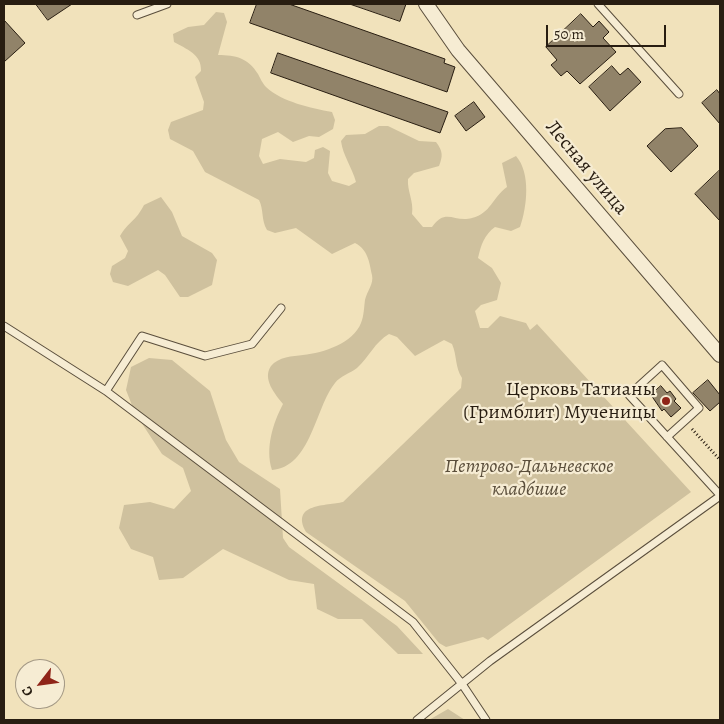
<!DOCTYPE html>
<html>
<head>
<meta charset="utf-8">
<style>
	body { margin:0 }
	#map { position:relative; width:724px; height:724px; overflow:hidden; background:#f1e2bb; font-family:Alegreya,serif }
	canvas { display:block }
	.frame { position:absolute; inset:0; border:5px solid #281d11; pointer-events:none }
	.north { position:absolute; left:15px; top:659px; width:50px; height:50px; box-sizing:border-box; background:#f6ecd3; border:1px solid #a49985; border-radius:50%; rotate:240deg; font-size:14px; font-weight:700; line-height:20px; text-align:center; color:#281d11 }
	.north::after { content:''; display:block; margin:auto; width:18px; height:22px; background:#8f2418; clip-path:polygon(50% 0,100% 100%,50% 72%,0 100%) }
	.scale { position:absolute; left:546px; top:25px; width:120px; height:22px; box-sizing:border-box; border:2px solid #281d11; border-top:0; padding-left:6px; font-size:15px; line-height:18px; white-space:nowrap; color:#281d11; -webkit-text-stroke:4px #f6ecd3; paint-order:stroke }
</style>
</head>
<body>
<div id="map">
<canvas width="724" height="724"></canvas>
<div class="frame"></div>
<div class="north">С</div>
<div class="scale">50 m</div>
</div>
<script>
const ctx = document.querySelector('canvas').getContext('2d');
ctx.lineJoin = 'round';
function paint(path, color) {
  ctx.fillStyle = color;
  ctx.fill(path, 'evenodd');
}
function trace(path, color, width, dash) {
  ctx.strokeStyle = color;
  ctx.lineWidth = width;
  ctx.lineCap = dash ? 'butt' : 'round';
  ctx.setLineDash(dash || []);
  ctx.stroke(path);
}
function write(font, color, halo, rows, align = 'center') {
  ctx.font = font + ' Alegreya,serif';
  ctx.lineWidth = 4.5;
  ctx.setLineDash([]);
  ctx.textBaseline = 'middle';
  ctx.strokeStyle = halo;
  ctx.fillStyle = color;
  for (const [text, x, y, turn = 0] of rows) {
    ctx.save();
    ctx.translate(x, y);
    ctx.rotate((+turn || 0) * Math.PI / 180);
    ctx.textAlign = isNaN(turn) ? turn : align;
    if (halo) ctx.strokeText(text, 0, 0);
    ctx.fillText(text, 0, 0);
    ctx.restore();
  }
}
paint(new Path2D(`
	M 216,12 L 224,13 L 227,22 L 218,55 C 236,55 248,58 258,74 C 260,78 263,84 266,87 C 282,102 311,108 332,112 L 335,120 L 333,129 L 319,137 L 309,136 L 293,142 L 278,132 L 262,139 L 259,156 L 263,164 L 280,159 L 306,162 L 314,158 L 315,150 L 323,147 L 330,151 L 328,173 L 332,181 L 349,186 L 356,182 C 352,167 343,156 341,141 L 346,135 L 365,134 L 379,126 L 388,126 L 419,141 L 436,142 C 443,151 443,156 439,166 L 414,173 L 408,179 C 407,191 414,201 412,214 L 423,227 L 432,227 C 446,207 454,223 472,218 C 491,213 492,198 507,187 L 502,163 L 516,156 C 531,173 527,207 520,227 L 511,231 L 495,227 C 484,235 481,245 478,258 L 492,268 L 501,283 L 497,300 L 481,305 L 475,311 L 480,328 L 488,328 L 500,316 L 526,323 L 530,330 L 537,324 L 691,492 L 488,640 L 483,637 L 446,647 L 439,643 L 405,601 L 306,532 C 290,503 327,506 343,502 L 461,388 L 462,378 C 455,368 457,355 452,344 L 444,340 L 415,356 L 397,337 L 389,334 C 375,342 369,357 357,368 C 351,373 340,376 335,383 C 315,408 311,467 272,470 C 265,448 273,423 283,404 C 275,394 262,379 271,366 C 278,357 293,356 303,355 C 324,353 353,343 361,323 C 364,316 364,307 365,300 C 367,291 374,284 372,275 C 369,261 368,250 355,243 L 332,254 L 296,228 L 275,233 L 267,230 C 261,220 264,210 259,200 L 205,172 L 193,151 L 170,139 L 168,130 L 171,122 L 203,110 L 204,102 L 195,77 L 201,71 C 202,54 186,49 174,42 L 173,34 L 188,27 L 204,25 Z
	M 161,197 L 172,212 L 182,236 L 212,253 L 217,260 L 212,285 L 188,297 L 180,297 L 165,275 L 158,270 L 128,286 L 113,282 L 110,274 L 112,266 L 125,258 L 128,251 L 120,236 C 128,222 136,221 144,205 Z
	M 149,358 L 172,360 L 210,391 L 226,440 L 239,462 L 280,489 L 283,538 L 289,547 L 397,626 L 423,654 L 398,654 L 362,619 L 338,619 L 317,609 L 314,584 L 289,580 L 223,549 L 183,578 L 159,580 L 153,557 L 131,549 L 119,528 L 124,505 L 150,502 L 174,509 L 191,491 L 183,468 L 162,454 L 135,413 L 126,390 L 131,367 Z
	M 448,709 L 465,720 L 429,720 Z`), '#cfc19e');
const building = new Path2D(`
	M 36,4 L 72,4 L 48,20 Z
	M 257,4 L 289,4 L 445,59 L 444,63 L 455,67 L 447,92 L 250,23 Z
	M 350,4 L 406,4 L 400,21 Z
	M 581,14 L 593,27 L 599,21 L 609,32 L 603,38 L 616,52 L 580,84 L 567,71 L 561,76 L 551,65 L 557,60 L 546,47 Z
	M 4,20 L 25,43 L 4,62 Z
	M 278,53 L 448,112 L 440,133 L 271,73 Z
	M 612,66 L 620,75 L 628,68 L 641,82 L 610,111 L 589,87 Z
	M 717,90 L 720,94 L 720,124 L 702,103 Z
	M 474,102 L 485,117 L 466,131 L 455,116 Z
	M 682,128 L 698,146 L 671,172 L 647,146 L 665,129 Z
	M 719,171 L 720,172 L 720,221 L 695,194 Z
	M 708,380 L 720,395 L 720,402 L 710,411 L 693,393 Z
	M 661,386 L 667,393 L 670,391 L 676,399 L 674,401 L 681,408 L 671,417 L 664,409 L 662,411 L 651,395 Z`);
paint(building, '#918369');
trace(building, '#281d11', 1);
const service = new Path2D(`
	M 598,4 L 679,94
	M 137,15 L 167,4
	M 4,326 L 106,391 L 413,622 L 462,684 L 486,720
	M 106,391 L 142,336 L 205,356 L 252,344 L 281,308
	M 667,437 L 699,408 L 662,365 L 629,395 L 720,495
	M 417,720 L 490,661 L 720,496`);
const minor = new Path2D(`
	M 426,4 L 458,50 L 720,355`);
trace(service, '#5a4e3c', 9);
trace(minor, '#5a4e3c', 16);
trace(new Path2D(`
	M 692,429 L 720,460`), '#281d11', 3, [1, 2.5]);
trace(service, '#f6ecd3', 7);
trace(minor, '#f6ecd3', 14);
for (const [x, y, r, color] of [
	[666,401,5,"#8f2418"]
]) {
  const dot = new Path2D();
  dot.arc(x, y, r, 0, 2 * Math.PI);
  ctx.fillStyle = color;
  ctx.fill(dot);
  trace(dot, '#f6ecd3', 2);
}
write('20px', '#281d11', '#f6ecd3', [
	["Лесная улица",586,168,50]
]);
write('20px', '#281d11', '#f6ecd3', [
	["Церковь Татианы",656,390],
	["(Гримблит) Мученицы",656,413]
], 'right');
write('italic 20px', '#5a4e3b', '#f6ecd3', [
	["Петрово-Дальневское",529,467],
	["кладбише",529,490]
]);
</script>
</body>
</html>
